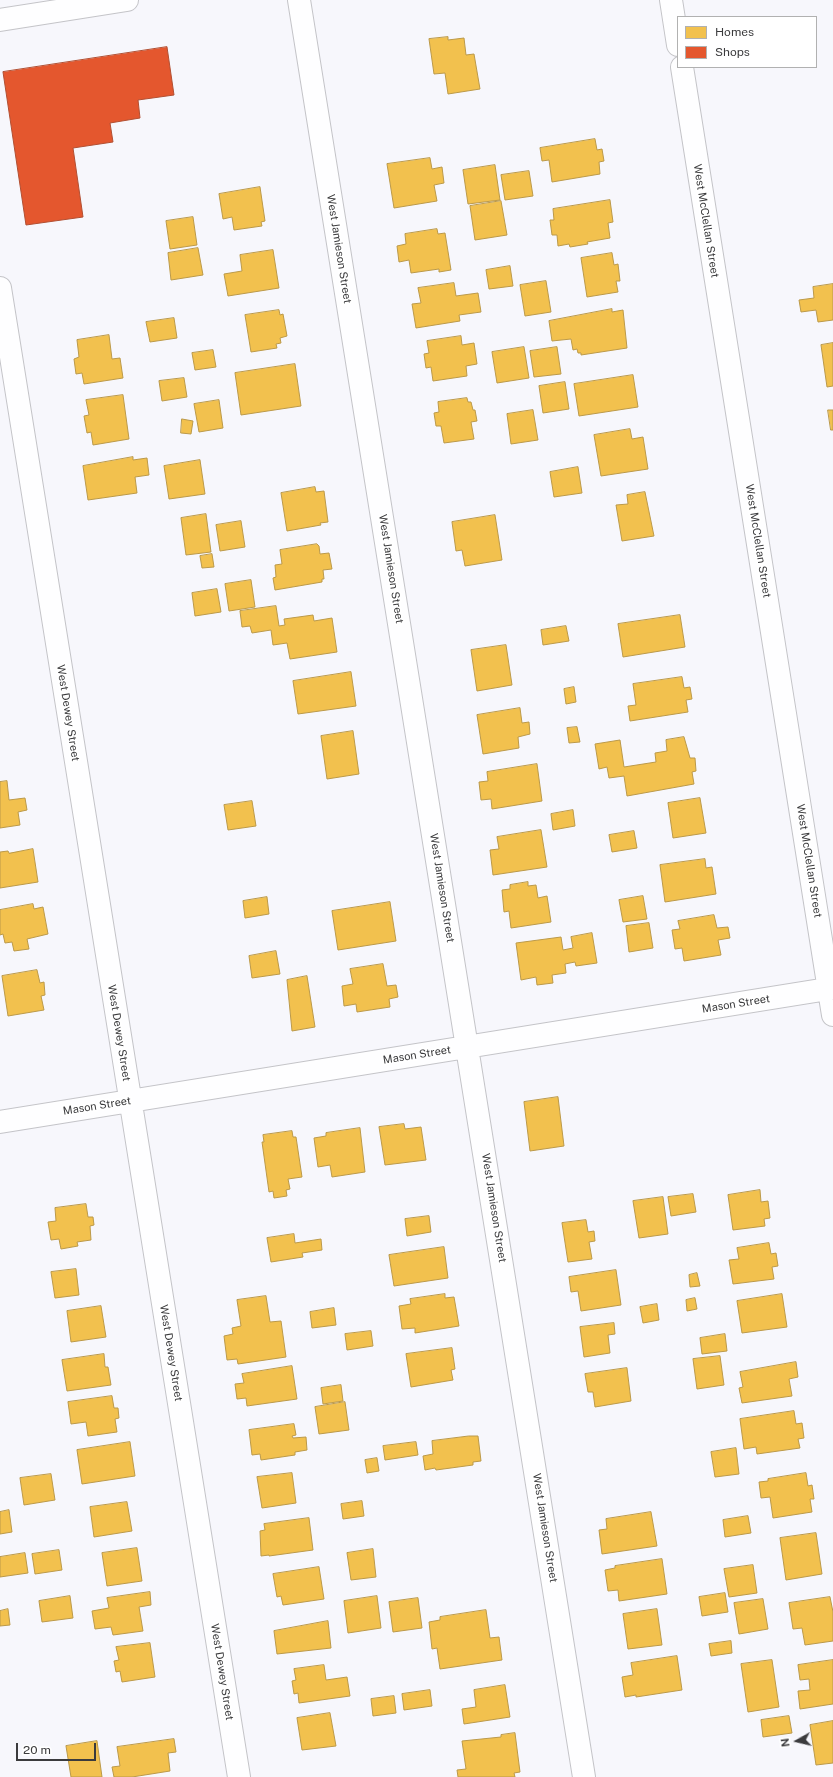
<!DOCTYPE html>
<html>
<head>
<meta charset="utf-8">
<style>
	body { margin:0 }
	#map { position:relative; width:833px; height:1777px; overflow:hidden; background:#f7f7fc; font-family:"Public Sans",sans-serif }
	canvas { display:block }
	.legend { position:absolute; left:677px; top:16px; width:140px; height:52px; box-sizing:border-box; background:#fff; border:1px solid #b1b1b1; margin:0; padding:5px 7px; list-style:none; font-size:12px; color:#3b3b3d }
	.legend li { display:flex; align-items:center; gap:8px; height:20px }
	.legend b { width:20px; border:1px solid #b1b1b1 }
	.north { position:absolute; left:777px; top:1721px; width:40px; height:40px; -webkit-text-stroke:3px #fff; paint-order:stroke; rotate:262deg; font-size:11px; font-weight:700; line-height:16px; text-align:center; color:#3b3b3d }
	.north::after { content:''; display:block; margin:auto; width:14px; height:18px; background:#3b3b3d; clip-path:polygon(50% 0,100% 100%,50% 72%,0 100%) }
	.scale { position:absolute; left:16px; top:1743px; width:80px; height:18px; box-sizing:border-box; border:2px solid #3b3b3d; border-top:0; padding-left:5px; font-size:12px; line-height:14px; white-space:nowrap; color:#3b3b3d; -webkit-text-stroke:3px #fff; paint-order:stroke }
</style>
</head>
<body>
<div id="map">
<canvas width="833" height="1777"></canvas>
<ul class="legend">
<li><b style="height:11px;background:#f2c14e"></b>Homes</li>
<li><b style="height:11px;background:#e4572e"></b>Shops</li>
</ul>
<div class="north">N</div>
<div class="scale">20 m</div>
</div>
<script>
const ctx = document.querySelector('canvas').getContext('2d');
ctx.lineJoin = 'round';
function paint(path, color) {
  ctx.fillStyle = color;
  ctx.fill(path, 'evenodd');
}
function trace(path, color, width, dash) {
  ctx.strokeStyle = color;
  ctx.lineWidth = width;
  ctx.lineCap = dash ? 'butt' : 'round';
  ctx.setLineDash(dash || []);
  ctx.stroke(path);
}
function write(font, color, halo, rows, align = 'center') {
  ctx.font = font + ' "Public Sans",sans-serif';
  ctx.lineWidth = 4;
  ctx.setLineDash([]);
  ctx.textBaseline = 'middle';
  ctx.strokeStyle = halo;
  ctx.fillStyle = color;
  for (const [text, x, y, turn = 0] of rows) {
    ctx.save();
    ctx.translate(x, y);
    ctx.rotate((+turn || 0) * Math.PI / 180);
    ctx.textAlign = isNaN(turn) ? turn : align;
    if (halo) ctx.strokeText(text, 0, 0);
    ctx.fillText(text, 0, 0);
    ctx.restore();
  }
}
const homes = new Path2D(`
	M 448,37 L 448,40 L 464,38 L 466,55 L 474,54 L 480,89 L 448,94 L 445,73 L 434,74 L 429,39 Z
	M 595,139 L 597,150 L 602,149 L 604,161 L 599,162 L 600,174 L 552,182 L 549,160 L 542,161 L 540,148 Z
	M 430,158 L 432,169 L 442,167 L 444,183 L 434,185 L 437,201 L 394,208 L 387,164 Z
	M 495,165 L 500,200 L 468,204 L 463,170 Z
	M 529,171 L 533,196 L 505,200 L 501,175 Z
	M 260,187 L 265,221 L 261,222 L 262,226 L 234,230 L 232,217 L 223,219 L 219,194 Z
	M 610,200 L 613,222 L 608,223 L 610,238 L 587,242 L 588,244 L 570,247 L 569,244 L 558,246 L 557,235 L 552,235 L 550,220 L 554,220 L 553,209 Z
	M 501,201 L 507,235 L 475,240 L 470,206 Z
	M 193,217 L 197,245 L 170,249 L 166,221 Z
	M 437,229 L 438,234 L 445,233 L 451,270 L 439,272 L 439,269 L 411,273 L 409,260 L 399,262 L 397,246 L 406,244 L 405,234 Z
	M 198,248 L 203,275 L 171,280 L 168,253 Z
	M 273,250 L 279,288 L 228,296 L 224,274 L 242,271 L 240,255 Z
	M 612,253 L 614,265 L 618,264 L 620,281 L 616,281 L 618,292 L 587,297 L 581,258 Z
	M 510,266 L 513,286 L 489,289 L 486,270 Z
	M 546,281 L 551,312 L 525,316 L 520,285 Z
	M 454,283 L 456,296 L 478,293 L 481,312 L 459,315 L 460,321 L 416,328 L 412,304 L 421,303 L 418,288 Z
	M 833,284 L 833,320 L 818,322 L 816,310 L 801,312 L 799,300 L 814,298 L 813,287 Z
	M 612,309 L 612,312 L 623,310 L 627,348 L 581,355 L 581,353 L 578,353 L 577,349 L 573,350 L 571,339 L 552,341 L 549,321 Z
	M 279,310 L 280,315 L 283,314 L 287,336 L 280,338 L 281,343 L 276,344 L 277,348 L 251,352 L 245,315 Z
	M 174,318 L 177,338 L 150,342 L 146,322 Z
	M 109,335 L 112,359 L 120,358 L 123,378 L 84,384 L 82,373 L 76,374 L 74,359 L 79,357 L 77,340 Z
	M 461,336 L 462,345 L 474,343 L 477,364 L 466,366 L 467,376 L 433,381 L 431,367 L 426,368 L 424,354 L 429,353 L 427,341 Z
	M 833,343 L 833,386 L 827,387 L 821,345 Z
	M 524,347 L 529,378 L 497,383 L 492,352 Z
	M 557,347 L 561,374 L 534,377 L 530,351 Z
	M 213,350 L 216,367 L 195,370 L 192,353 Z
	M 295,364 L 301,406 L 241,415 L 235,373 Z
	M 633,375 L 638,407 L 579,416 L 574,384 Z
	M 184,378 L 187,397 L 162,401 L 159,381 Z
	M 565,382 L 569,409 L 543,413 L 539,386 Z
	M 123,395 L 129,439 L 93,445 L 91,432 L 87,433 L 84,416 L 89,415 L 86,400 Z
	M 467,398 L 468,402 L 471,402 L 473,410 L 475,410 L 477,421 L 471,422 L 474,439 L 444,443 L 441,426 L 436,426 L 434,413 L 439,412 L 438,402 Z
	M 219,400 L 223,428 L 199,432 L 194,404 Z
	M 533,410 L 538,440 L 511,444 L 507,414 Z
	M 828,410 L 833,410 L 833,430 L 831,430 Z
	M 182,419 L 193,421 L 191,434 L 181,433 Z
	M 630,429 L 632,439 L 643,437 L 648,469 L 601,476 L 594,435 Z
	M 133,457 L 133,460 L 147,458 L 149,475 L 135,477 L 137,493 L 88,500 L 83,466 Z
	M 200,460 L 205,494 L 169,499 L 164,466 Z
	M 578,467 L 582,493 L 554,497 L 550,472 Z
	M 315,487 L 316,492 L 324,491 L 328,522 L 320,523 L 321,525 L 287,531 L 281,493 Z
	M 645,492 L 654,536 L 622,541 L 616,505 L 628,504 L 627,495 Z
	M 206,514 L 211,552 L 186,555 L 181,518 Z
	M 495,515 L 502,560 L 465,566 L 462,550 L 456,551 L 452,522 Z
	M 241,521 L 245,547 L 220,551 L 216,525 Z
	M 317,544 L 319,546 L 320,554 L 329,553 L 332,569 L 323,570 L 324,579 L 322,579 L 322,582 L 275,590 L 273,578 L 276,577 L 275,565 L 282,564 L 280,550 Z
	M 212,554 L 214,567 L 202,568 L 200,556 Z
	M 251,580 L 255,607 L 229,611 L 225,584 Z
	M 217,589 L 221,612 L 195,616 L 192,593 Z
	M 276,606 L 279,626 L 285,625 L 284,619 L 313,615 L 314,621 L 332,618 L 337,652 L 290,659 L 287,643 L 273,645 L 271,630 L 252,633 L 250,626 L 242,627 L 240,611 Z
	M 680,615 L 685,647 L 623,657 L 618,624 Z
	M 566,626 L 569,641 L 543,645 L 541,630 Z
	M 506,645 L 512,685 L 477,691 L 471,650 Z
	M 351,672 L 356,706 L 298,714 L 293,681 Z
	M 682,677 L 684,688 L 690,687 L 692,699 L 686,700 L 688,712 L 630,721 L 628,706 L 636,705 L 633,684 Z
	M 574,687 L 576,702 L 566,704 L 564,689 Z
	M 520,708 L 522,723 L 529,722 L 530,734 L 518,737 L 519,748 L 483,754 L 477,715 Z
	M 577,727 L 580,742 L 569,743 L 567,728 Z
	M 353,731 L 359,774 L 327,779 L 321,736 Z
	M 684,737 L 690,758 L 695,758 L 696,771 L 692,772 L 694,784 L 627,796 L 624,776 L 609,778 L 607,767 L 599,769 L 595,744 L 620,740 L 624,767 L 656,762 L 655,753 L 667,751 L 666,740 Z
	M 537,764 L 542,801 L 492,809 L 491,799 L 481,800 L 479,782 L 488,781 L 487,772 Z
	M 7,781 L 9,800 L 25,798 L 27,810 L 18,812 L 20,825 L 0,828 L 0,782 Z
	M 700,798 L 706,833 L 673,838 L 668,803 Z
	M 252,801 L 256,826 L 228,830 L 224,805 Z
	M 573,810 L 575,826 L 553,830 L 551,814 Z
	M 541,830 L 547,867 L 493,875 L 490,850 L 499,849 L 497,837 Z
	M 634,831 L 637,848 L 612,852 L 609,835 Z
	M 33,849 L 38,882 L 0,888 L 0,852 L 8,851 L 9,853 Z
	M 705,859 L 706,868 L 712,867 L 716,894 L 665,902 L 660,865 Z
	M 528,882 L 528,886 L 536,885 L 538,898 L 547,896 L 551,922 L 511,928 L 509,911 L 504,912 L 502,890 L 510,889 L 510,885 Z
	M 643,896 L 647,919 L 623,922 L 619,900 Z
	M 267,897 L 269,914 L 245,918 L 243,901 Z
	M 390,902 L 396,941 L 338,950 L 332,911 Z
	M 33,904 L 34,909 L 43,907 L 48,934 L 27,939 L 29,949 L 14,951 L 12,942 L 5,943 L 3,934 L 0,935 L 0,910 Z
	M 714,915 L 717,928 L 728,927 L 730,938 L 718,940 L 721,955 L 684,961 L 682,948 L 675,949 L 672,930 L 680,929 L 678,921 Z
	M 649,923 L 653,948 L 629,952 L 626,926 Z
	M 592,933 L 597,963 L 576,966 L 575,962 L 565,964 L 566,973 L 552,975 L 553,983 L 537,985 L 536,977 L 521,980 L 516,943 L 561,937 L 563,950 L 573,948 L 571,937 Z
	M 276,951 L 280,974 L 252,978 L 249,956 Z
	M 383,964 L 387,986 L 396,985 L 398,997 L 389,999 L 390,1007 L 357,1012 L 356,1004 L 344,1006 L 342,986 L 353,984 L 350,969 Z
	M 37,970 L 40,983 L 44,982 L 45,995 L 41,996 L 44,1010 L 8,1016 L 2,976 Z
	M 307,976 L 315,1027 L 292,1031 L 287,980 Z
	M 558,1097 L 564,1146 L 530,1151 L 524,1102 Z
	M 404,1124 L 405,1129 L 421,1127 L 426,1160 L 385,1165 L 379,1127 Z
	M 360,1128 L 365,1172 L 332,1177 L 330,1165 L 318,1167 L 314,1138 L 326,1136 L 326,1133 Z
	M 292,1131 L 293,1137 L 296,1137 L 302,1177 L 288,1179 L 290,1189 L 286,1190 L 287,1196 L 274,1198 L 273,1191 L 269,1192 L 262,1142 L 264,1142 L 263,1135 Z
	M 760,1190 L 761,1202 L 768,1201 L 770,1218 L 764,1219 L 765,1226 L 733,1230 L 728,1195 Z
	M 693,1194 L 696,1212 L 671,1216 L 668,1197 Z
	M 663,1197 L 668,1234 L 639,1238 L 633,1201 Z
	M 86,1204 L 88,1217 L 93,1217 L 94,1225 L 90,1226 L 91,1240 L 77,1242 L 78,1246 L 61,1249 L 59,1239 L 51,1240 L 48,1222 L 56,1221 L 55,1208 Z
	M 429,1216 L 431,1232 L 407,1236 L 405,1219 Z
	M 586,1220 L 588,1232 L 594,1231 L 595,1241 L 589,1242 L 592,1259 L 568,1262 L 562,1223 Z
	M 294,1234 L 295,1243 L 321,1239 L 322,1250 L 302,1253 L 303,1257 L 271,1262 L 267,1238 Z
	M 769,1243 L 771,1254 L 776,1253 L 778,1266 L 772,1267 L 774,1279 L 733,1284 L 729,1260 L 739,1259 L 737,1248 Z
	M 444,1247 L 448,1278 L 394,1286 L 389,1255 Z
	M 76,1269 L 79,1295 L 55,1298 L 51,1272 Z
	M 616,1270 L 621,1305 L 581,1311 L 578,1291 L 571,1292 L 569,1277 Z
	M 697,1273 L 700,1286 L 690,1287 L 689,1275 Z
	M 445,1294 L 445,1298 L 454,1297 L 459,1326 L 415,1333 L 415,1328 L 402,1329 L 399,1306 L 411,1304 L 410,1299 Z
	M 782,1294 L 787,1327 L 742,1333 L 737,1301 Z
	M 266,1296 L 270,1322 L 281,1321 L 286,1357 L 238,1364 L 237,1359 L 227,1360 L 224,1336 L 233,1334 L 232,1328 L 241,1326 L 237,1300 Z
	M 695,1298 L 697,1309 L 687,1311 L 686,1300 Z
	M 657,1304 L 659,1320 L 643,1323 L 640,1307 Z
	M 101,1306 L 106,1337 L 71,1342 L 67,1311 Z
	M 334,1308 L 336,1325 L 312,1328 L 310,1312 Z
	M 614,1323 L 615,1334 L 608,1335 L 610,1353 L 584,1357 L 580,1327 Z
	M 371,1331 L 373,1346 L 347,1350 L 345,1334 Z
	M 725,1334 L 727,1351 L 702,1354 L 700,1338 Z
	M 452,1348 L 455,1369 L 451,1370 L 453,1380 L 411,1387 L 406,1354 Z
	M 104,1354 L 105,1367 L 108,1367 L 111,1385 L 67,1391 L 62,1360 Z
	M 720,1356 L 724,1385 L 697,1389 L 693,1359 Z
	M 796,1362 L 798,1377 L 789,1379 L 792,1396 L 742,1403 L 739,1388 L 743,1387 L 740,1372 Z
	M 292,1366 L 297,1399 L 247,1406 L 246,1398 L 237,1399 L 235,1384 L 244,1383 L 242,1374 Z
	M 627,1368 L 631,1401 L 595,1407 L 593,1392 L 588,1392 L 585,1374 Z
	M 341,1385 L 343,1401 L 323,1404 L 321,1388 Z
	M 112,1396 L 114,1408 L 118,1408 L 119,1418 L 115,1419 L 117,1432 L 88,1436 L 86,1422 L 71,1424 L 68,1402 Z
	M 345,1402 L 349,1430 L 319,1434 L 315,1407 Z
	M 794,1411 L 796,1424 L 802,1423 L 804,1438 L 798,1439 L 800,1448 L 757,1454 L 756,1447 L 744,1449 L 740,1419 Z
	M 294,1424 L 296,1435 L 292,1436 L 293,1438 L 306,1437 L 307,1450 L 295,1452 L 295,1455 L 261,1460 L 260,1454 L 252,1455 L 249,1430 Z
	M 469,1436 L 478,1436 L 481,1461 L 473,1462 L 473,1465 L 436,1470 L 435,1468 L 425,1470 L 423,1456 L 433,1454 L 432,1441 Z
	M 130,1442 L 135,1476 L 82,1484 L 77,1450 Z
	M 416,1442 L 418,1455 L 385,1460 L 383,1446 Z
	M 736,1448 L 739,1474 L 715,1477 L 711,1452 Z
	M 377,1458 L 379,1471 L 367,1473 L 365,1460 Z
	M 292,1473 L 296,1503 L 262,1508 L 257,1477 Z
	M 806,1473 L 808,1486 L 812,1485 L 814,1499 L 810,1499 L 812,1512 L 773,1518 L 770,1497 L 761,1498 L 759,1482 L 768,1481 L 768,1479 Z
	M 51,1474 L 55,1500 L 24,1505 L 20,1478 Z
	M 362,1501 L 364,1516 L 343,1519 L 341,1504 Z
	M 127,1502 L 132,1531 L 94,1537 L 90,1507 Z
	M 9,1510 L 12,1532 L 0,1534 L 0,1512 Z
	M 651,1512 L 657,1546 L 602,1554 L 599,1530 L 607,1529 L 606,1519 Z
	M 748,1516 L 751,1533 L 725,1537 L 723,1520 Z
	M 309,1518 L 313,1550 L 269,1556 L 269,1555 L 261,1556 L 260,1531 L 265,1530 L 264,1524 Z
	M 816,1533 L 822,1574 L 786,1580 L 780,1538 Z
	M 137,1548 L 142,1581 L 107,1586 L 102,1553 Z
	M 373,1549 L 376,1577 L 351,1580 L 347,1553 Z
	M 59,1550 L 62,1570 L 35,1574 L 32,1554 Z
	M 25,1553 L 28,1573 L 0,1577 L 0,1557 Z
	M 662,1559 L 667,1594 L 619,1601 L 618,1590 L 608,1591 L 605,1570 L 615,1568 L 615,1566 Z
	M 753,1565 L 757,1593 L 729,1597 L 724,1569 Z
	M 319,1567 L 324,1599 L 283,1605 L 281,1596 L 277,1597 L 273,1574 Z
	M 150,1592 L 151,1605 L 139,1607 L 143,1631 L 113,1635 L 111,1627 L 95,1629 L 92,1611 L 109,1608 L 107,1598 Z
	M 725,1593 L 728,1612 L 702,1616 L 699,1597 Z
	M 70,1596 L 73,1618 L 42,1622 L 39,1601 Z
	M 377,1596 L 381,1628 L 348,1633 L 344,1601 Z
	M 830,1597 L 833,1612 L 833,1641 L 805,1645 L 802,1628 L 793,1629 L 789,1603 Z
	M 418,1598 L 422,1628 L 393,1632 L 389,1602 Z
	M 763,1599 L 768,1629 L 739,1634 L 734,1603 Z
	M 8,1609 L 10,1625 L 0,1626 L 0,1611 Z
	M 657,1609 L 662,1645 L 628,1649 L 623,1614 Z
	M 486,1610 L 490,1638 L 499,1637 L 502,1660 L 440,1669 L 437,1648 L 432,1649 L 429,1622 L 440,1620 L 440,1617 Z
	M 328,1621 L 331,1648 L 277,1654 L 274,1631 Z
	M 731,1641 L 732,1653 L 711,1656 L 709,1644 Z
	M 150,1643 L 155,1677 L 122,1682 L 120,1671 L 116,1672 L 114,1661 L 119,1660 L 116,1647 Z
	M 677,1656 L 682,1690 L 636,1697 L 636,1695 L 625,1697 L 622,1677 L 633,1675 L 631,1663 Z
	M 772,1660 L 779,1707 L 748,1712 L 741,1664 Z
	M 833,1660 L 833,1704 L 800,1709 L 798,1691 L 810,1690 L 809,1679 L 800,1680 L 798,1665 Z
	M 324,1665 L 326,1680 L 347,1677 L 350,1696 L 299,1703 L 298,1693 L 294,1694 L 292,1681 L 296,1680 L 294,1669 Z
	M 505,1685 L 510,1717 L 464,1724 L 462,1709 L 476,1707 L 474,1690 Z
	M 430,1690 L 432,1706 L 404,1710 L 402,1694 Z
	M 394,1696 L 396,1713 L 373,1716 L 371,1699 Z
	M 330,1713 L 336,1746 L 302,1750 L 297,1718 Z
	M 789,1716 L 792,1733 L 763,1737 L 761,1720 Z
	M 833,1721 L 833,1763 L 816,1765 L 810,1725 Z
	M 515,1733 L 520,1772 L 514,1773 L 515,1777 L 458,1777 L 457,1770 L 466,1769 L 462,1741 L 501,1737 L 501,1735 Z
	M 174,1739 L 176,1752 L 168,1753 L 170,1771 L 132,1777 L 114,1777 L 112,1767 L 120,1766 L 117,1747 Z
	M 97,1741 L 102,1777 L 71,1777 L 66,1746 Z`);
paint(homes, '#f2c14e');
trace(homes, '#bb9949', 1);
const shops = new Path2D(`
	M 167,47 L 174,95 L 138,100 L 140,118 L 110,123 L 113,142 L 73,148 L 83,217 L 26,225 L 3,72 Z`);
paint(shops, '#e4572e');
trace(shops, '#b14f32', 1);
const minor = new Path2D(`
	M 299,0 L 584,1777
	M 671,0 L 678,45
	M 0,20 L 127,0
	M 682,67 L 833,1015
	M 0,288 L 239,1777
	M 0,1122 L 833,988`);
trace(minor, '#c4c4c8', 24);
trace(minor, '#fefeff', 22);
write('11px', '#3b3b3d', '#fff', [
	["West McClellan Street",706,221,81],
	["West Jamieson Street",339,249,81],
	["West McClellan Street",758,541,81],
	["West Jamieson Street",391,569,81],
	["West Dewey Street",68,713,81],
	["West McClellan Street",809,861,81],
	["West Jamieson Street",442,888,81],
	["Mason Street",736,1004,-9],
	["West Dewey Street",119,1033,81],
	["Mason Street",417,1055,-9],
	["Mason Street",97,1106,-9],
	["West Jamieson Street",494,1208,81],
	["West Dewey Street",171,1353,81],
	["West Jamieson Street",545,1528,81],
	["West Dewey Street",222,1672,81]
]);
</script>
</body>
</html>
